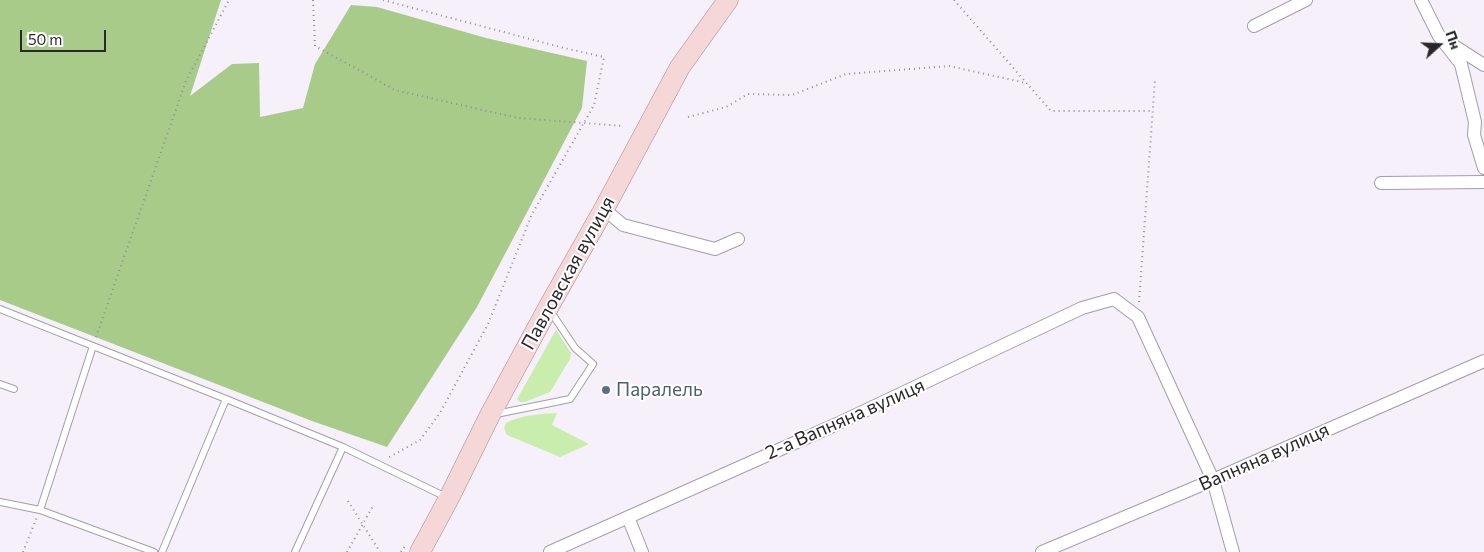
<!DOCTYPE html>
<html>
<head>
<meta charset="utf-8">
<style>
	body { margin:0 }
	#map { position:relative; width:1484px; height:552px; overflow:hidden; background:#f5f0f9; font-family:Commissioner,sans-serif }
	canvas { display:block }
	.north { position:absolute; left:1414px; top:20px; width:50px; height:50px; -webkit-text-stroke:4px #fff; paint-order:stroke; rotate:70deg; font-size:14px; font-weight:700; line-height:20px; text-align:center; color:#29272b }
	.north::after { content:''; display:block; margin:auto; width:18px; height:22px; background:#29272b; clip-path:polygon(50% 0,100% 100%,50% 72%,0 100%) }
	.scale { position:absolute; left:20px; top:30px; width:86px; height:22px; box-sizing:border-box; border:2px solid #29272b; border-top:0; padding-left:6px; font-size:15px; line-height:18px; white-space:nowrap; color:#29272b; -webkit-text-stroke:4px #fff; paint-order:stroke }
</style>
</head>
<body>
<div id="map">
<canvas width="1484" height="552"></canvas>
<div class="north">Пн</div>
<div class="scale">50 m</div>
</div>
<script>
const ctx = document.querySelector('canvas').getContext('2d');
ctx.lineJoin = 'round';
function paint(path, color) {
  ctx.fillStyle = color;
  ctx.fill(path, 'evenodd');
}
function trace(path, color, width, dash) {
  ctx.strokeStyle = color;
  ctx.lineWidth = width;
  ctx.lineCap = dash ? 'butt' : 'round';
  ctx.setLineDash(dash || []);
  ctx.stroke(path);
}
function write(font, color, halo, rows, align = 'center') {
  ctx.font = font + ' Commissioner,sans-serif';
  ctx.lineWidth = 4;
  ctx.setLineDash([]);
  ctx.textBaseline = 'middle';
  ctx.strokeStyle = halo;
  ctx.fillStyle = color;
  for (const [text, x, y, turn = 0] of rows) {
    ctx.save();
    ctx.translate(x, y);
    ctx.rotate((+turn || 0) * Math.PI / 180);
    ctx.textAlign = isNaN(turn) ? turn : align;
    if (halo) ctx.strokeText(text, 0, 0);
    ctx.fillText(text, 0, 0);
    ctx.restore();
  }
}
paint(new Path2D(`
	M 556,330 L 571,353 L 570,359 L 550,392 L 525,402 L 520,402 L 517,399 Z
	M 557,413 L 552,425 L 589,444 L 560,457 L 507,435 L 504,428 L 506,423 C 521,415 540,414 557,413 Z`), '#c9edac');
paint(new Path2D(`
	M 0,0 L 221,0 L 190,96 L 232,64 L 259,63 L 260,117 L 303,108 L 315,64 L 351,5 L 377,7 L 486,38 L 587,61 L 582,108 L 477,307 L 387,447 L 312,421 L 0,300 Z`), '#a8cb89');
const lane = new Path2D(`
	M 0,309 L 226,399
	M 0,384 L 14,389
	M 496,414 L 570,399 L 593,364 L 575,348 L 551,312
	M 0,502 L 40,510 L 154,552
	M 40,510 L 93,346
	M 162,552 L 226,399 L 343,447 L 446,497
	M 295,552 L 343,447`);
const street = new Path2D(`
	M 1421,0 L 1439,36 L 1461,64 L 1475,122 L 1474,135 L 1484,168
	M 1254,26 L 1306,0
	M 1448,42 L 1484,65
	M 1381,183 L 1484,182
	M 604,209 L 623,225 L 715,249 L 738,239
	M 628,517 L 642,552
	M 550,552 L 837,424 L 1082,308 L 1114,299 L 1138,317 L 1213,480 L 1233,552
	M 1042,552 L 1213,480 L 1484,361`);
const primary = new Path2D(`
	M 420,552 L 449,498 L 490,415 L 548,308 L 604,209 L 680,67 L 728,0`);
trace(lane, '#a39ea7', 8);
trace(street, '#a39ea7', 14);
trace(primary, '#aa888a', 21);
trace(new Path2D(`
	M 313,0 L 315,46 L 395,90 L 518,118 L 624,126
	M 383,0 L 564,48 L 604,57 L 594,105 L 532,214 L 488,324 L 440,413 L 420,440 L 386,459
	M 954,0 L 1051,111 L 1153,111
	M 688,117 L 726,107 L 748,94 L 792,95 L 846,74 L 949,66 L 1026,83
	M 1139,302 L 1155,79
	M 96,337 L 186,81 L 229,0
	M 348,501 L 380,552
	M 23,552 L 37,517
	M 347,552 L 373,506
	M 401,552 L 405,546`), '#908d93', 2, [1, 4]);
trace(lane, '#fff', 6);
trace(street, '#fff', 12);
trace(primary, '#f5d7d7', 20);
for (const [x, y, r, color] of [
	[606,390,5,"#5c6f8a"]
]) {
  const dot = new Path2D();
  dot.arc(x, y, r, 0, 2 * Math.PI);
  ctx.fillStyle = color;
  ctx.fill(dot);
  trace(dot, '#fff', 2);
}
write('19px', '#29272b', '#fff', [
	["Павловская вулиця",568,273,-61],
	["2-а Вапняна вулиця",845,419,-24],
	["Вапняна вулиця",1264,457,-24]
]);
write('19px', '#4e5e75', '#fff', [
	["Паралель",616,390]
], 'left');
</script>
</body>
</html>
